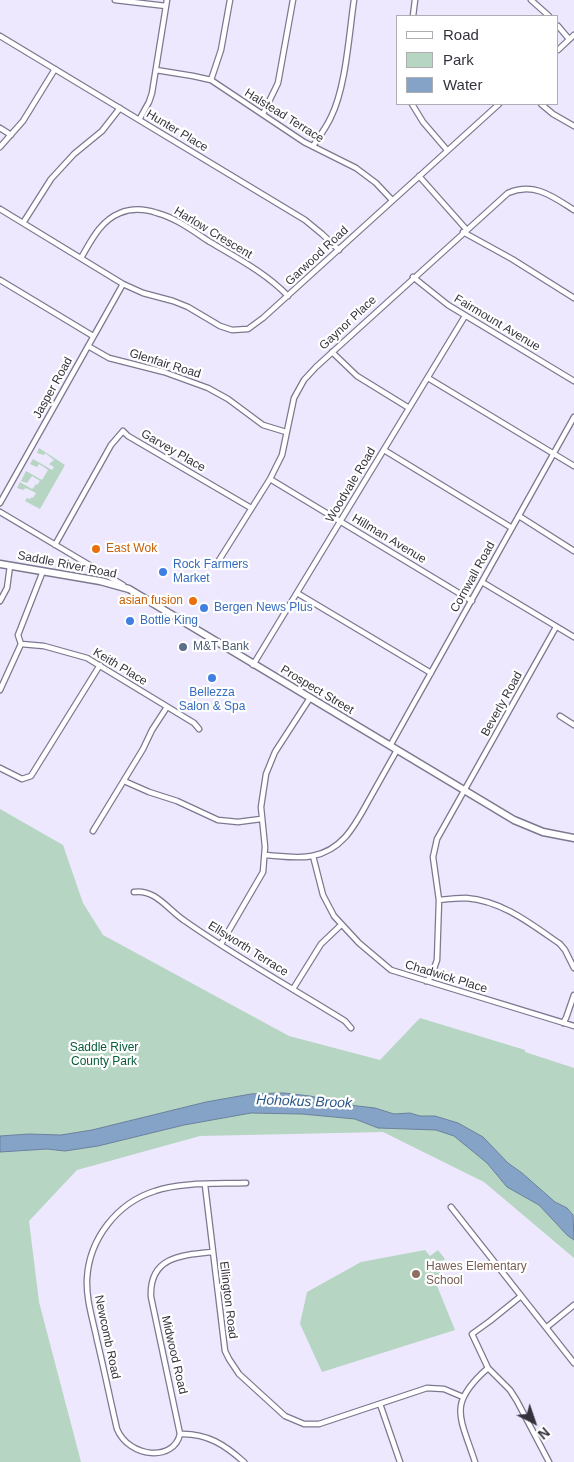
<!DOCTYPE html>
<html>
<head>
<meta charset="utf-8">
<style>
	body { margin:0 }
	#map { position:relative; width:574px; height:1462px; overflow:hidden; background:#ede8fd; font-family:Helvetica,sans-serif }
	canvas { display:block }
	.legend { position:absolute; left:396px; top:15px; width:162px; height:90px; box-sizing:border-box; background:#fff; border:1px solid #aeadb1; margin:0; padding:6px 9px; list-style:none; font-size:15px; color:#35323d }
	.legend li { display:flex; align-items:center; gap:10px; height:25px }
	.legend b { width:25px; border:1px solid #aeadb1 }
	.north { position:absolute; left:509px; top:1397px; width:50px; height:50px; -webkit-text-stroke:4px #fff; paint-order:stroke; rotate:139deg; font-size:14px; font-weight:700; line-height:20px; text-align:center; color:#35323d }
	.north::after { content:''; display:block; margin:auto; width:18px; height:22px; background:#35323d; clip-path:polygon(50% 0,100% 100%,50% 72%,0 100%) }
</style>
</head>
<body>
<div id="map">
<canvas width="574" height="1462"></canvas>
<ul class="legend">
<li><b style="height:6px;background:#fff"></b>Road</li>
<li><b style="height:14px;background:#b6d5c2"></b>Park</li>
<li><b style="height:14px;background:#84a3c7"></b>Water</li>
</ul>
<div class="north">N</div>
</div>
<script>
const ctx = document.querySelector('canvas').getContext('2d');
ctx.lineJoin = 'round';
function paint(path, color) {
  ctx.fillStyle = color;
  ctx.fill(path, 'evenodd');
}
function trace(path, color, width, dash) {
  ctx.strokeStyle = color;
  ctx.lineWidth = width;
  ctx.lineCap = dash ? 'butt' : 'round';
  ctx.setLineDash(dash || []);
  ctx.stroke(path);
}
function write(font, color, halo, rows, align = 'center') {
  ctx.font = font + ' Helvetica,sans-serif';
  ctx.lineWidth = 4.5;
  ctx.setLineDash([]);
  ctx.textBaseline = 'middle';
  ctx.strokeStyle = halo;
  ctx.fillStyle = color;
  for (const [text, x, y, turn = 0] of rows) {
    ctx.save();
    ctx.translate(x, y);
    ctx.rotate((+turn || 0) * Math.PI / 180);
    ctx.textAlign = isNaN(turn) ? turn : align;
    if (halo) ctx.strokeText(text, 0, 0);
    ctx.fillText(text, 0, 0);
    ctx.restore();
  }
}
paint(new Path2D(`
	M 39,448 L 65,465 L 40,509 L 25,501 L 27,498 L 30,499 L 32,497 L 33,498 L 36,493 L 26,488 L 23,490 L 17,488 L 20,482 L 32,489 L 35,486 L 35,484 L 37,485 L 40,481 L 32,476 L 27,483 L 21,481 L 26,471 L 42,480 L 48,470 L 39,464 L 37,467 L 30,464 L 33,459 L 52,470 L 54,467 L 49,464 L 54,460 L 45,453 L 44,455 L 37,453 Z
	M 0,809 L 63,845 L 83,903 L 103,935 L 289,1036 L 380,1060 L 420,1018 L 525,1050 L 525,1052 L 574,1068 L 574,1258 L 484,1182 L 383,1132 L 200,1136 L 77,1170 L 29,1221 L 39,1302 L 81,1462 L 0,1462 Z
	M 425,1250 L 430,1256 L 438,1250 L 445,1259 L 436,1267 L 442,1275 L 435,1281 L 455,1330 L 322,1372 L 300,1324 L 307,1292 L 361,1262 Z`), '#b6d5c2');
const water = new Path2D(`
	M 284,1093 L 310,1096 L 349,1105 L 375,1108 L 394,1114 L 410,1113 L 420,1116 L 435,1116 L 458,1123 L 483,1137 L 508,1163 L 522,1173 L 555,1202 L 567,1208 L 573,1215 L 574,1240 L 567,1235 L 539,1205 L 507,1187 L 487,1163 L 454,1136 L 436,1130 L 378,1128 L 355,1119 L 302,1114 L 251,1113 L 184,1125 L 98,1146 L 65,1151 L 47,1149 L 0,1152 L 0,1136 L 29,1134 L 61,1135 L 92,1130 L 206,1102 L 251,1094 Z`);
paint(water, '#84a3c7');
trace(water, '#6c819e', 1);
const minor = new Path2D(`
	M 115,0 L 166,6
	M 531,0 L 549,16
	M 413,16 L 415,0
	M 558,26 L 569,39
	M 0,36 L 305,220 L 322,234 L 339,250
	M 558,50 L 574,35
	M 156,70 L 193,76 L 211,80 L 304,142 L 356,168 L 376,183 L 392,200
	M 211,80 L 221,50 L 230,0
	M 412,104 L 423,122 L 447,150
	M 541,104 L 553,114 L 574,126
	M 263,114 L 278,83 L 293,0
	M 139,120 L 149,102 L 152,93 L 167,0
	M 0,128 L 11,135
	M 313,146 C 319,137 326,128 331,117 C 346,87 349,34 354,0
	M 0,147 L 23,121 L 55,69
	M 419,176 L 466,229
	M 0,209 L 123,284 L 143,293 L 173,301 L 188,307 L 220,326 L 232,330 L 248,329 L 263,318 L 499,104
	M 23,223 L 51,179 L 74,154 L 102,131 L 120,108
	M 463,232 L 512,259 L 574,298
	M 81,258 C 91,241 100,221 120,213 C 132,208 145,209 157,213 C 176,218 193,231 210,242 C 237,258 266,273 288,296
	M 413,277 L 448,305 L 574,381
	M 0,280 L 93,336
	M 88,346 L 109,358 L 164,372 L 208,388 L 228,399 L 263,425 L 286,432
	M 332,352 L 357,376 L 409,408
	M 428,378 L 574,466
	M 384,450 L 512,528
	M 270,479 L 472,601
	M 0,503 L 123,284
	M 0,512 L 123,585
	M 519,516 L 574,551
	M 55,545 L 111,445 L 123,431 L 128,436 L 251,508
	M 216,565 L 270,479 L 282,455 L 294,398 L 304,380 L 316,367 L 508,193 C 534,182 552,196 574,210
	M 482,582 L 574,637
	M 297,593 L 431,673
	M 0,601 L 7,588 L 10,566
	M 21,644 L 44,646 L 87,658 L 194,723 L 199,729
	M 253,665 L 465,316
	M 0,690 L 21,644 L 18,635 L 43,571
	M 560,716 L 574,725
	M 390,746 L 574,417
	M 0,768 L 22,779 L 31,776 L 100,665
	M 124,781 L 149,792 L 177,801 L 218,820 L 238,822 L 261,819
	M 93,831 L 143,749 L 152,730 L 167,707
	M 266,855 C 281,856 297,859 312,856 C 344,850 356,823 370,798 C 379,782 388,766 397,750
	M 313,856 L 323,895 L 334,916 L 359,943 L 391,970 L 574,1026
	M 134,892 C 156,889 168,910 185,921 C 236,957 292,988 345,1021 L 351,1028
	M 439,900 C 448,899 457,898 466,898 C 503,901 531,924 560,944 L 565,950 L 574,968
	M 221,944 L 263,872 L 265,847 L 261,807 L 266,774 L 275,752 L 310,698
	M 426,981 L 431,977 L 437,960 L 439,900 L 433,857 L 437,839 L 556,627
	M 293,989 L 321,944 L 341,925
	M 563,1023 L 566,1018 L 574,995
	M 205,1185 L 225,1351 L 229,1359 L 239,1374 L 285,1416 L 304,1424 L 319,1424 L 427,1388 L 444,1389 L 463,1397
	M 451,1207 L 574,1363
	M 212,1252 C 181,1255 149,1257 151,1297 L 180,1434 C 174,1462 129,1458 117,1429 C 110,1399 104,1369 97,1340 C 93,1320 86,1300 87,1279 C 89,1239 117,1203 155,1191 C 180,1182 218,1184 246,1183
	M 521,1296 L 490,1321 L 472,1334 L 488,1368 L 510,1390 L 517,1401 L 549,1462
	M 547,1327 L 574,1305
	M 380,1404 L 400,1462
	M 180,1434 C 207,1433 225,1445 244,1462
	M 475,1462 C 460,1416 447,1404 488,1368`);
const secondary = new Path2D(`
	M 0,564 L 100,581 L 129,589 L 514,820 L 543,832 L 574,838`);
trace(minor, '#7d778f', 7);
trace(secondary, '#7d778f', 9);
trace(minor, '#fff', 4.5);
trace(secondary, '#fff', 6);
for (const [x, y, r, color] of [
	[96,549,5,"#e8710a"],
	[163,572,5,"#3f7fe0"],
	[193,601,5,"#e8710a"],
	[204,608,5,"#3f7fe0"],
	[130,621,5,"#3f7fe0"],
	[183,647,5,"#5c6f8a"],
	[212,678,5,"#3f7fe0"],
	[416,1274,5,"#8d6e63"]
]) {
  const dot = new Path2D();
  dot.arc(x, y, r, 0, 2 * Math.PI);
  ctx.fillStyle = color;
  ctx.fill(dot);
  trace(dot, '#fff', 2);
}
write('12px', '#35323d', '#fff', [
	["Halstead Terrace",284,116,32],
	["Hunter Place",177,131,31],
	["Harlow Crescent",213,233,31],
	["Garwood Road",317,256,-43],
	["Gaynor Place",348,323,-43],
	["Fairmount Avenue",497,323,31],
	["Glenfair Road",165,364,17],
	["Jasper Road",53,388,-61],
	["Garvey Place",173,451,30],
	["Woodvale Road",351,485,-59],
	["Hillman Avenue",389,539,31],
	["Saddle River Road",67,565,11],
	["Cornwall Road",473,577,-61],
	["Keith Place",120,667,31],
	["Prospect Street",317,690,31],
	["Beverly Road",502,704,-61],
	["Ellsworth Terrace",248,949,32],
	["Chadwick Place",446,977,17],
	["Ellington Road",228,1300,83],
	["Newcomb Road",107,1337,78],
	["Midwood Road",174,1355,77]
]);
write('12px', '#c56008', '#fff', [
	["East Wok",106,549],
	["asian fusion",183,601,"right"]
], 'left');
write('12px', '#366cbe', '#fff', [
	["Rock Farmers",173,565],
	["Market",173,579],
	["Bergen News Plus",214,608],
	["Bottle King",140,621],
	["Bellezza",212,693,"center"],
	["Salon & Spa",212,707,"center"]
], 'left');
write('12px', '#4e5e75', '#fff', [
	["M&T Bank",193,647]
], 'left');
write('12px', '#095c3a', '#fff', [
	["Saddle River",104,1048],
	["County Park",104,1062]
]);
write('12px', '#785e54', '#fff', [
	["Hawes Elementary",426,1267],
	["School",426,1281]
], 'left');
write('italic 14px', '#2a5786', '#fff', [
	["Hohokus Brook",304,1102,2]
]);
</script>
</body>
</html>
